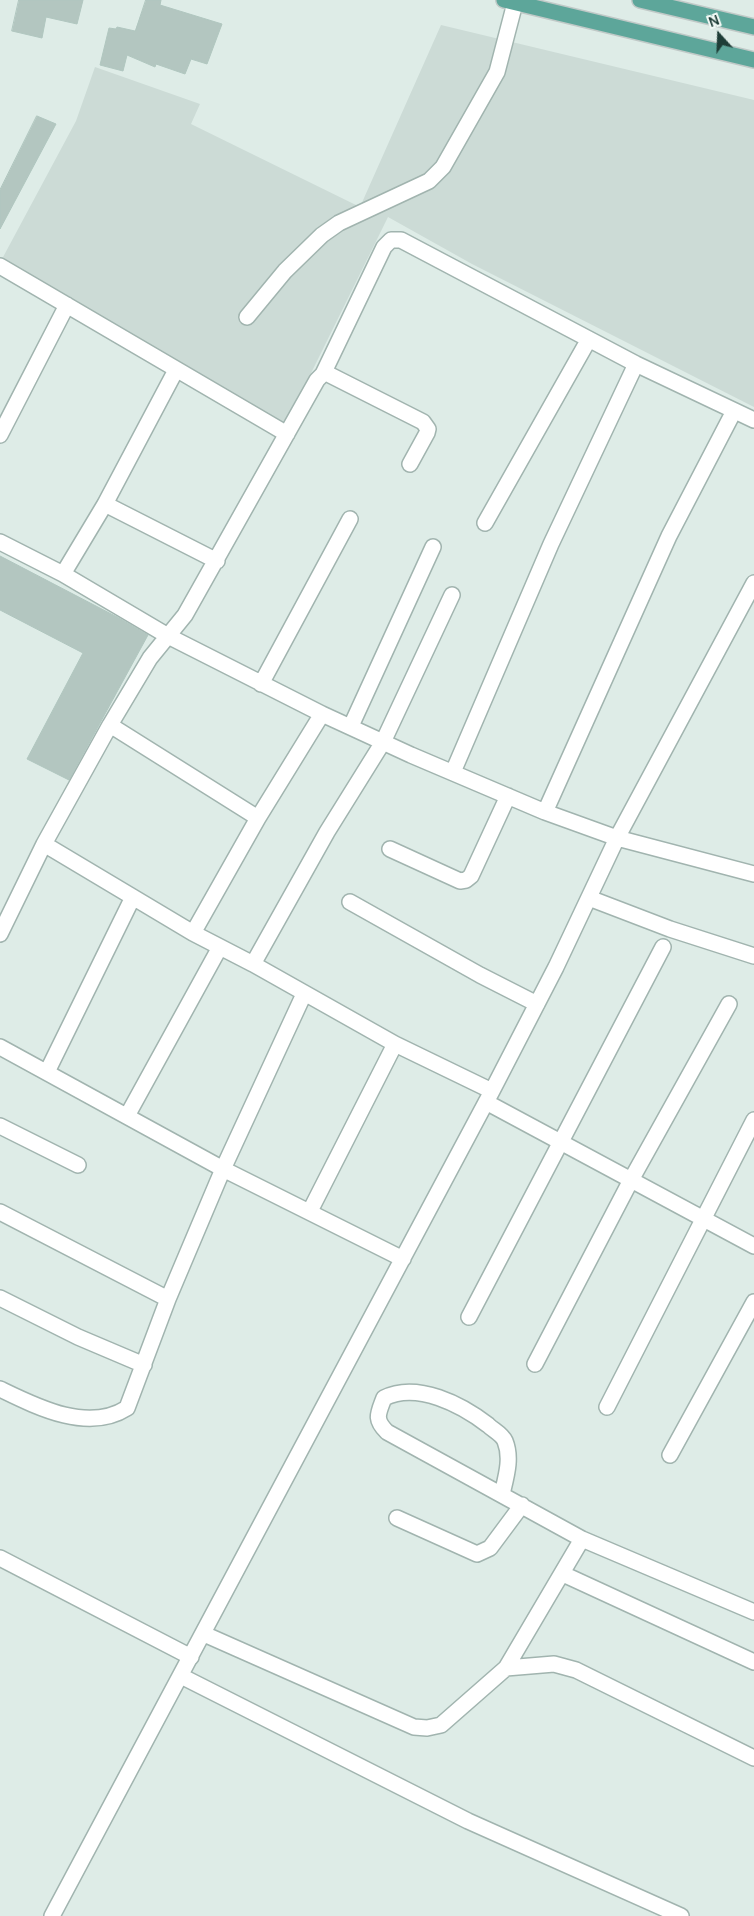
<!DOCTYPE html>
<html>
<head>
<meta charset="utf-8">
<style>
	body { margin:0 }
	#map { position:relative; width:754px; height:1916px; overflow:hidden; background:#deece7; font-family:Manrope,sans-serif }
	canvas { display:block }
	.north { position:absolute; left:694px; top:10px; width:50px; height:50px; -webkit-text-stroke:4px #eff8f4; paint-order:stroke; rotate:340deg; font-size:14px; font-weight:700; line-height:20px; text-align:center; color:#1e3d37 }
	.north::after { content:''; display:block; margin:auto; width:18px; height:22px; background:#1e3d37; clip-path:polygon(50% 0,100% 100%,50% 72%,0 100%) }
</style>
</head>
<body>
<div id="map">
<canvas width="754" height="1916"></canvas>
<div class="north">N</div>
</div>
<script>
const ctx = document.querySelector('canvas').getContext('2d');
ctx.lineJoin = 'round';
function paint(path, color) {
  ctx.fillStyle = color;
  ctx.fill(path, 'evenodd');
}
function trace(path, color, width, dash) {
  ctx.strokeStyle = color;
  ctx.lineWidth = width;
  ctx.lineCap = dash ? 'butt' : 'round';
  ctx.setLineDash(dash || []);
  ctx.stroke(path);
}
paint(new Path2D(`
	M 441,25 L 754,100 L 754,407 L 472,264 L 388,217 L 285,426 L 2,259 L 76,121 L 95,67 L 200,104 L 191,124 L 360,207 Z`), '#ccdbd6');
const building = new Path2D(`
	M 19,0 L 83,0 L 77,24 L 46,17 L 42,38 L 12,31 Z
	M 146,0 L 161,0 L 160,5 L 222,24 L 207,64 L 191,59 L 185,74 L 156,64 L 155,67 L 127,55 L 123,71 L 100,65 L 109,28 L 116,29 L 117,27 L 135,31 Z
	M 37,116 L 56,124 L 0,229 L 0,190 Z
	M 0,556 L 117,617 L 148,635 L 69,780 L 27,759 L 83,653 L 0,610 Z`);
paint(building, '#b3c6c0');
trace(building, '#b0c6bf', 1);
const minor = new Path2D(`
	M 0,266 L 287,434
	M 247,317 L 285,271 L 322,235 L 339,223 L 429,181 L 443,167 L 497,72 L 515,3
	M 323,374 L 384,247 L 391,240 L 401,240 L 636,364 L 754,420
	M 0,435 L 67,305
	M 105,504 L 217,561
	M 485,523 L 589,339
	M 0,542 L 63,574 L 168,636 L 322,714 L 411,755 L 545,812 L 617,838 L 754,874
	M 63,574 L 105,504 L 176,370
	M 261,684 L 350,519
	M 110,725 L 258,818
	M 351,726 L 433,547
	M 453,772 L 551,544 L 636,364
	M 545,812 L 669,536 L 734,411
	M 44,844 L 193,933 L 253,964 L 395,1044 L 492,1091
	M 390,849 L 460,881 L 466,880 L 471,876 L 508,796
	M 589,898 L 670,929 L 754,956
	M 350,902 L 480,975 L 537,1004
	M 193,933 L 258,818 L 322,714
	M 0,934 L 44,844 L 110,725 L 150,658 L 185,615 L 317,380 L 323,374 L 328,374 L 423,422 L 428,429 L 427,433 L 410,464
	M 253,964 L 327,832 L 383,742 L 452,595
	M 0,1047 L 223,1169 L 403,1259
	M 47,1072 L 133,897
	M 486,1102 L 754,1246
	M 127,1116 L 220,947
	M 0,1126 L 78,1165
	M 310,1211 L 395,1044
	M 0,1212 L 168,1299
	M 0,1298 L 78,1337 L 144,1365
	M 469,1317 L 663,947
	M 535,1364 L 631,1180 L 729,1004
	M 0,1389 C 37,1407 88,1433 127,1408 L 168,1299 L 223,1169 L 304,994
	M 607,1407 L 754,1120
	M 670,1455 L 754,1302
	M 502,1494 C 506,1477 512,1458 505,1441 C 502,1434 493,1430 488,1425 C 462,1405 417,1381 384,1398 C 378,1414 374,1419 387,1432 L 582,1539 L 754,1612
	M 397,1518 L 477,1554 L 490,1548 L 522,1505
	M 0,1558 L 191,1657
	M 563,1574 L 754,1662
	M 204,1634 L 414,1727 L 427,1728 L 441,1725 L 506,1668 L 582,1539
	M 506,1668 L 554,1664 L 576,1670 L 754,1758
	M 181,1676 L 468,1821 L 681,1916
	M 52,1916 L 492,1091 L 556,967 L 617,838 L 754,583`);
const major = new Path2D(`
	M 504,0 L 754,60
	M 640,0 L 754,27`);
trace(minor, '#a1b4af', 18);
trace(major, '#c0c9c7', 18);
trace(minor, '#fff', 15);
trace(major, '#5da69a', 15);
</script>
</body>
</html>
